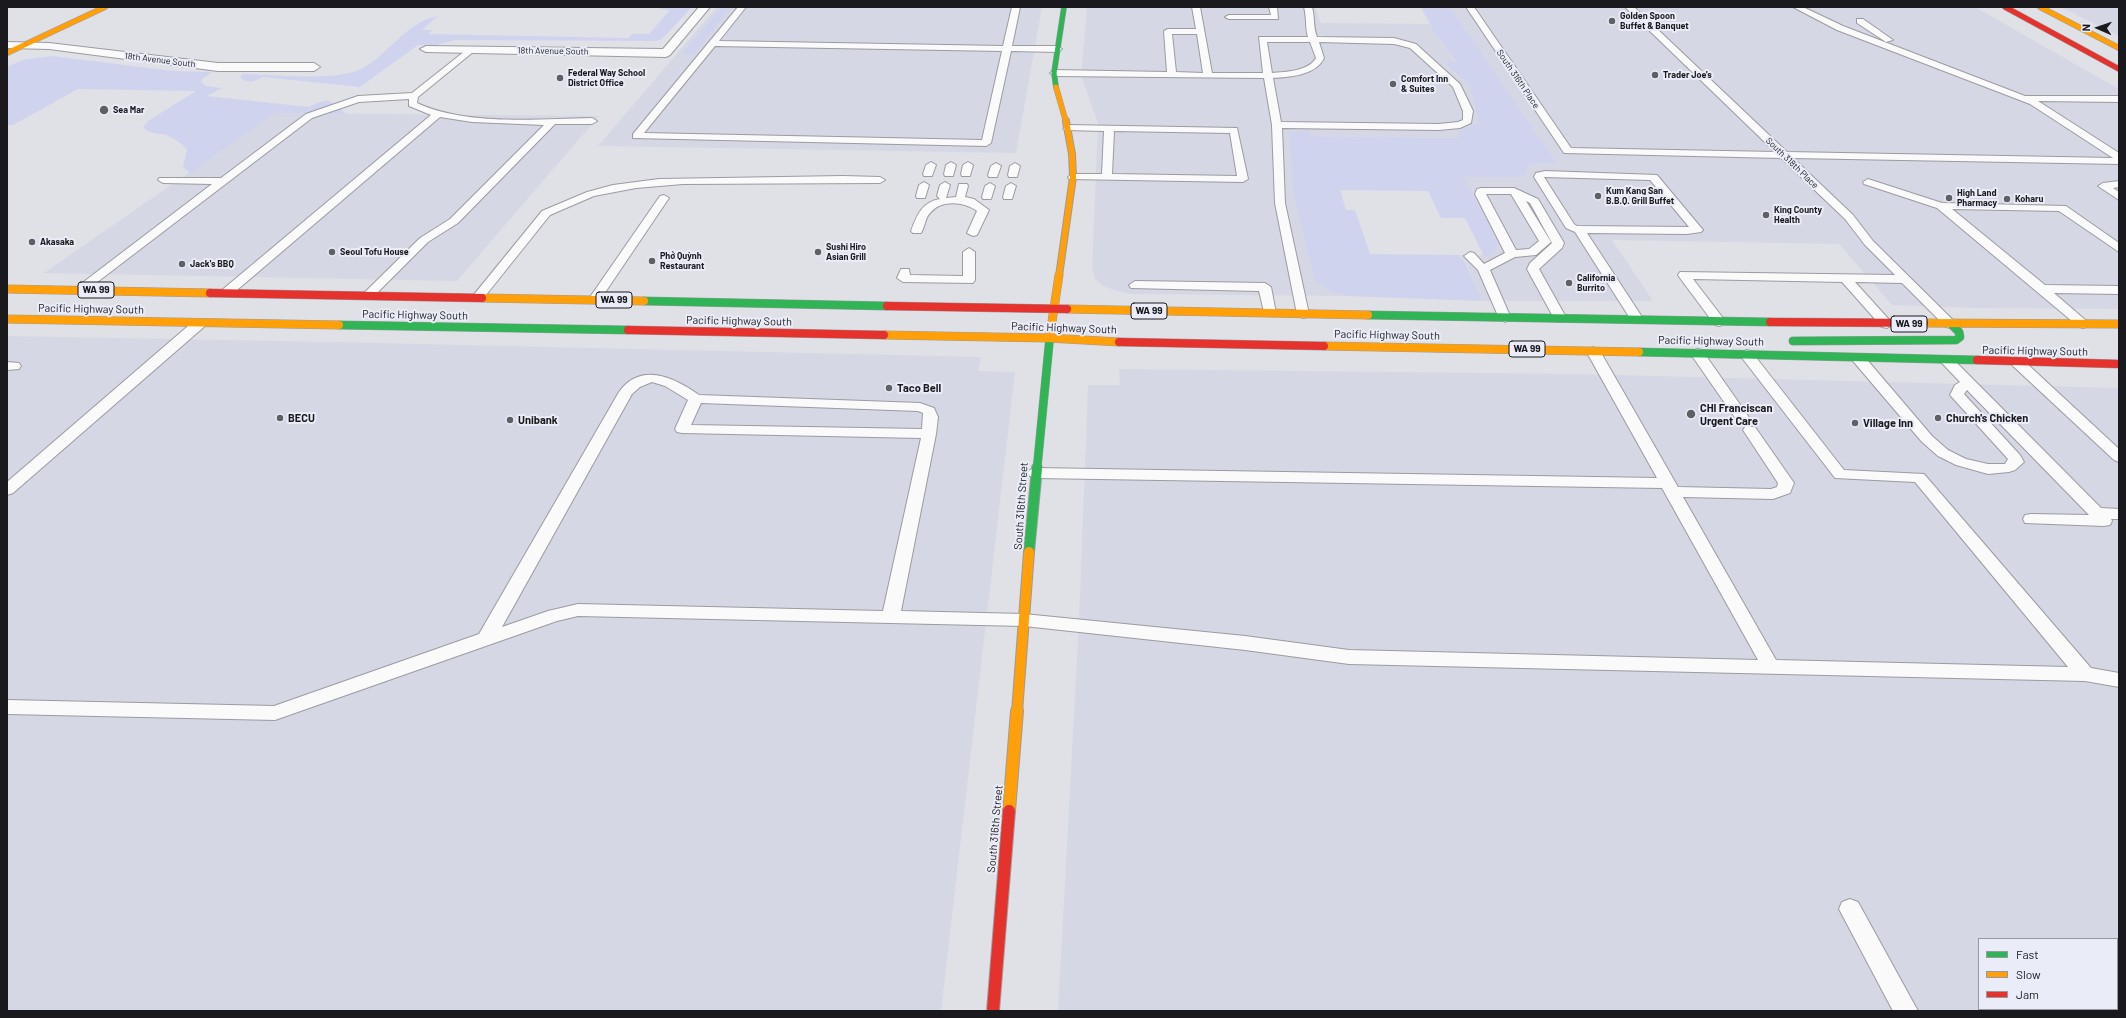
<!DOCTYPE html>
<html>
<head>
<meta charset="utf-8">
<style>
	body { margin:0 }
	#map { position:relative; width:2126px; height:1018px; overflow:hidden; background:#e0e1e7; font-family:Barlow,sans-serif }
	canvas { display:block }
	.frame { position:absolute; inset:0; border:8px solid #1a1a1e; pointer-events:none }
	.legend { position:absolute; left:1978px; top:938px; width:140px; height:72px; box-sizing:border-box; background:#eaecf7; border:1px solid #9798a0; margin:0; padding:5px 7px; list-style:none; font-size:12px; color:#1a1a1e }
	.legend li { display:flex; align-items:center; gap:8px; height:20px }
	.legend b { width:20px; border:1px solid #9798a0 }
	.north { position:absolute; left:2078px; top:8px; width:40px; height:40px; -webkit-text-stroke:3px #eaecf7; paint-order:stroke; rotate:272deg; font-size:11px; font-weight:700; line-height:16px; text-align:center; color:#1a1a1e }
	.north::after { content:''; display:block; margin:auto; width:14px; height:18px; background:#1a1a1e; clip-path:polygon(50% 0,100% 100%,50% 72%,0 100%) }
</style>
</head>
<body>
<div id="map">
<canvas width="2126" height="1018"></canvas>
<div class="frame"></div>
<ul class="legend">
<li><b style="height:5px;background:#30b455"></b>Fast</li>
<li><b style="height:5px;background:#ff9f0a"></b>Slow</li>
<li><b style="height:5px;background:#e5322d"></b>Jam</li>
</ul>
<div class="north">N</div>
</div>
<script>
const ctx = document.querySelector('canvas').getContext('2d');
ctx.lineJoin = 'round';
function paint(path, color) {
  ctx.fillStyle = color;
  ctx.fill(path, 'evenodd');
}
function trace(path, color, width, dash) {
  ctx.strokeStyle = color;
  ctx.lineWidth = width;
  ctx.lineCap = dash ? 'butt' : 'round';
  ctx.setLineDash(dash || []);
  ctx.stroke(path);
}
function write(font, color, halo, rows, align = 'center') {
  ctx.font = font + ' Barlow,sans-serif';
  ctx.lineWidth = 4;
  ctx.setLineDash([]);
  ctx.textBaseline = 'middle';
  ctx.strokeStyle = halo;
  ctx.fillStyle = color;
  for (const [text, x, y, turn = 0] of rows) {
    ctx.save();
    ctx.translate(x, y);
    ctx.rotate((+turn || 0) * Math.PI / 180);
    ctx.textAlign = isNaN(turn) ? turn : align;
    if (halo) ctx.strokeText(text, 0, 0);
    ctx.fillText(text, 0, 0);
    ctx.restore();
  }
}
paint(new Path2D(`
	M 717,7 L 1042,7 L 1016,153 L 598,146 Z
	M 1087,7 L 1315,7 L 1321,23 L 1431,24 L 1434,32 L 1456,63 L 1443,64 L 1470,85 L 1478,121 L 1477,124 L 1471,127 L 1460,130 L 1459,138 L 1311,136 L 1309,130 L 1326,289 L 1346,296 L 1130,294 L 1114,290 L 1103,286 L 1095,279 L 1092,268 L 1098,123 L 1081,76 Z
	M 1450,7 L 1975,7 L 2119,89 L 2119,309 L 1974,308 L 1892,305 L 1839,244 L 1612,240 L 1653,301 L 1480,301 L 1481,297 L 1466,262 L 1458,255 L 1492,255 L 1499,244 L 1462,177 L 1524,177 L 1530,164 L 1557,163 Z
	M 2061,7 L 2119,7 L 2119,36 Z
	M 275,113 L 599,116 L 457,281 L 44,273 Z
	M 7,336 L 333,342 L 981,357 L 978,371 L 1015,372 L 941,1011 L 7,1011 Z
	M 1119,369 L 1577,374 L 2119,388 L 2119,1011 L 1058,1011 L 1079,622 L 1088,385 L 1120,385 ZM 1979,939 L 2117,939 L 2117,1009 L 1979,1009 Z`), '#d5d7e4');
paint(new Path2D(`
	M 661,7 L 692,7 L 662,39 L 656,41 L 455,40 L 436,45 L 418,45 L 360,87 L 263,77 C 255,81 247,85 240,77 L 243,74 C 274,75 332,81 359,70 C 387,57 405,22 438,16 L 422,30 L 433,30 L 428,34 L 629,38 L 632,34 L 649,34 L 670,10 L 659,9 Z
	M 722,7 L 731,7 L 694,54 L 682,54 Z
	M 1421,7 L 1450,7 L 1557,163 L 1530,164 L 1524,177 L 1463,177 L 1499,244 L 1492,255 L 1484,256 L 1465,218 L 1441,218 L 1428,191 L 1340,190 L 1346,210 L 1355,210 L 1370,254 L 1458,255 L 1465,262 L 1481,297 L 1480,301 L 1346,296 C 1334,292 1322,289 1314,278 L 1294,196 L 1289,132 L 1309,130 L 1311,136 L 1459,138 L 1458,131 L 1477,124 L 1478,121 L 1470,85 L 1443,63 L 1456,62 L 1434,32 Z
	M 52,56 L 173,71 L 212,72 L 202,79 L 201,82 L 206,86 L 222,88 L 207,96 L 309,107 C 329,97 330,99 346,114 L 275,113 L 190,173 L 183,167 L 187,149 C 181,143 175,139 166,135 C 159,133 148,134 143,127 L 148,121 L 196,91 L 78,89 L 13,125 L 7,125 L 7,67 L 22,60 Z`), '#d0d3ee');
const lane = new Path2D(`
	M 738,7 L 746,7 L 719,41 L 1003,46 L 1012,7 L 1020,7 L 1012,46 L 1058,46 L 1062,49 L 1058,52 L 1011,51 L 991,143 L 986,146 L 633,138 L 633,134 ZM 715,46 L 1002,51 L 982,140 L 644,133 Z
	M 1192,7 L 1200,7 L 1212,73 L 1263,73 L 1259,37 L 1308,37 C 1305,27 1307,18 1304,7 L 1312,7 C 1315,18 1313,27 1317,37 L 1394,38 L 1416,44 L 1460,84 L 1473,111 L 1471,123 L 1460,128 L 1439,130 L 1282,128 L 1285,203 L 1309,314 L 1308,317 L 1303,318 L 1297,314 L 1275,203 L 1272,125 L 1264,78 L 1054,76 L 1050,73 L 1054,70 L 1167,72 L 1164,31 L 1168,29 L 1196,29 ZM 1172,34 L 1197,34 L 1203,73 L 1176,72 ZM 1267,42 L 1310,42 L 1316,58 C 1309,71 1285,72 1272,73 ZM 1319,42 L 1394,44 L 1410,48 L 1453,87 L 1463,111 L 1463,120 L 1458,122 L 1439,124 L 1281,122 L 1273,78 C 1291,77 1316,75 1324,58 Z
	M 1269,7 L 1277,7 L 1278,19 L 1229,19 L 1225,17 L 1229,15 L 1271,15 Z
	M 1466,7 L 1474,7 L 1571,148 L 1775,152 L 1625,7 L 1634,7 L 1787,152 L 2113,158 L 2030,104 L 1837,30 L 1793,7 L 1803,7 L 1843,26 L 2025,96 L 2119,96 L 2119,102 L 2038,101 L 2119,153 L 2119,164 L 1793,158 L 1853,215 L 1873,241 L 1957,324 L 1951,328 L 1946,327 L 1902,283 L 1855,282 L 1893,324 L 1887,328 L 1882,327 L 1842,282 L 1693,279 L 1726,322 L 1720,326 L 1715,325 L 1680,278 L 1678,275 L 1680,272 L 1895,275 L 1865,245 L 1845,219 L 1781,158 L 1564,153 Z
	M 1857,19 L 1863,19 L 1893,40 L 1886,42 L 1857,23 Z
	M 470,47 L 474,50 L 473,52 L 418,97 L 417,103 C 467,126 538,119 592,118 L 597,121 L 592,124 L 555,124 L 458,223 L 428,242 L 372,298 L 368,299 L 362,295 L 420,238 L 450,219 L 544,125 L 472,122 L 440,117 L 230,296 L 222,296 L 220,293 L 222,290 L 431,115 L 409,106 L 409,99 L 359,102 L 312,118 L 83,293 L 79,294 L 73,290 L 212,184 L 163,183 L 158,180 L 159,178 L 221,178 L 306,114 L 358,96 L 412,93 Z
	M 1068,125 L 1237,128 L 1248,179 L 1243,182 L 1069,179 L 1068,177 L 1073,174 L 1102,174 L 1104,131 L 1065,130 L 1063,128 ZM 1114,131 L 1230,133 L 1237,176 L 1112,174 Z
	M 931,162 L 936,165 L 932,176 L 924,176 L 923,174 L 926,165 Z
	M 951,162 L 956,165 L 953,176 L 945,176 L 944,174 L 946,165 Z
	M 968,162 L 973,165 L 970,176 L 962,176 L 961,174 L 963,165 Z
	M 996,163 L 1001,166 L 997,177 L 989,177 L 988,175 L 991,166 Z
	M 1015,163 L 1020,166 L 1017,177 L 1009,177 L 1008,175 L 1010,166 Z
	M 1545,171 L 1657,175 L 1703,230 L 1701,232 L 1687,234 L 1587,233 L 1644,320 L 1643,323 L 1633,323 L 1575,232 L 1566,228 L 1534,177 L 1536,173 ZM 1544,177 L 1650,180 L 1689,227 L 1577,226 L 1574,224 Z
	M 843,176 L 880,177 L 885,180 L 880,183 L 683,184 L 636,188 L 594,196 L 550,215 L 482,300 L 478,301 L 472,297 L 542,211 L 587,192 L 613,185 L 659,179 Z
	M 1868,179 L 1942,203 L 2066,206 L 2119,243 L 2119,252 L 2059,211 L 1952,209 L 2045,285 L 2119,286 L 2119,294 L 2054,293 L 2090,324 L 2084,328 L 2079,327 L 1937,208 L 1864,184 L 1863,182 Z
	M 2119,181 L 2119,187 L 2113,188 L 2119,192 L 2119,200 L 2098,186 L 2103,183 Z
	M 924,182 L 929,185 L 925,198 L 917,198 L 916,196 L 919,185 Z
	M 945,182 L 950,185 L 946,198 L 956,197 L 959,184 L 967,184 L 968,186 L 965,197 L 974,199 L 989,210 L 977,235 L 973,236 L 967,233 L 977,211 C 964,202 942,199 930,213 C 925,218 925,227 921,233 L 913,233 L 911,231 C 917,215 922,202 940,199 L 937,196 L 940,185 Z
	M 990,183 L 995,186 L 991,199 L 983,199 L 982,197 L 985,186 Z
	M 1011,183 L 1016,186 L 1012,199 L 1004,199 L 1003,197 L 1006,186 Z
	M 1481,188 L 1514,188 L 1538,199 L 1564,243 L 1562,248 L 1539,269 L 1567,319 L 1566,322 L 1556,322 L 1527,269 L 1530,263 L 1552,243 L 1530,203 L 1526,201 L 1551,242 L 1536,255 L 1515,257 L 1490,270 L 1511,318 L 1505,322 L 1499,318 L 1478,270 L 1464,256 L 1470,252 L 1474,253 L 1484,264 L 1505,253 L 1475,194 L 1477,189 ZM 1486,194 L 1511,194 L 1539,241 L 1529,249 L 1516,250 Z
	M 664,195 L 669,198 L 600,300 L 598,303 L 590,303 L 588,300 L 660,196 Z
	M 969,248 L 975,252 L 975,280 L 973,283 L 903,282 L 897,278 L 901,269 L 909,269 L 910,275 L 963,276 L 963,252 Z
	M 1135,281 L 1265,283 L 1271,287 L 1276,313 L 1275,316 L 1265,316 L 1259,291 L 1131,288 L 1129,285 Z
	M 200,319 L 205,320 L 206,323 L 205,326 L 13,493 L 7,495 L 7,482 L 195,320 Z
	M 1593,347 L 1600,351 L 1678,487 L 1771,489 L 1777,487 L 1778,483 L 1743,430 L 1745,427 L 1755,427 L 1794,483 L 1790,493 L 1773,499 L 1683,497 L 1776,660 L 2068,667 L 1915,482 L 1835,478 L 1739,354 L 1746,350 L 1751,351 L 1844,470 L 1924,474 L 2091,668 L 2119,673 L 2119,687 L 2085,681 L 1349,664 L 1245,650 L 1024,626 L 578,616 L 557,621 L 275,720 L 7,714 L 7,700 L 274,706 L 479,634 L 619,392 C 641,361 675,378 699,395 L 920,403 L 934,408 L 938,417 L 936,434 L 901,611 L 1024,614 L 1245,636 L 1349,650 L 1758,660 L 1662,488 L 1035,478 L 1030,476 L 1027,473 L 1030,470 L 1035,468 L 1657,478 L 1586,351 ZM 652,382 L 665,386 L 688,400 L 675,429 L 677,432 L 682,433 L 921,438 L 883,611 L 578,604 L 548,611 L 502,627 L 632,394 L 640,387 ZM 701,403 L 918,411 L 923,413 L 922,429 L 691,425 Z
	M 1697,349 L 1702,350 L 1748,416 L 1750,419 L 1748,422 L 1738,422 L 1690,353 Z
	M 1858,354 L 1863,355 L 1932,436 L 1948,450 L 1966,459 L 1988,464 L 2005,464 L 2008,459 L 1950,395 L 1955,385 L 1960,382 L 1940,361 L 1942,358 L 1952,358 L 2101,508 L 2119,509 L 2119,519 L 2111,519 L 2112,521 L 2110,525 L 2104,526 L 2025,523 L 2023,519 L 2025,515 L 2031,514 L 2089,515 L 1967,390 L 1964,394 L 2020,455 L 2024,462 L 2015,470 L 2009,472 L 1988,474 L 1956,465 L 1938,456 L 1922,442 L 1853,361 L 1851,358 Z
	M 2018,359 L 2023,360 L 2119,449 L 2119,462 L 2114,460 L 2013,366 L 2011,363 Z
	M 7,362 L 19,363 L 21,366 L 19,369 L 7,370 Z
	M 1850,899 L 1858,902 L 1918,1011 L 1893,1011 L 1839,909 L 1842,902 Z`);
const street = new Path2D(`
	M 699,7 L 710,7 L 670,55 L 666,57 L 426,52 L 420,49 L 426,46 L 663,49 Z
	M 7,42 L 49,43 L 218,63 L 314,63 L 320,67 L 314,71 L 218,71 L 49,49 L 7,48 Z`);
const fastFar2 = new Path2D(`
	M 1056,87 L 1054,73 L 1064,7`);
const fastFar1 = new Path2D(`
	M 644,301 L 887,306
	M 1368,315 L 1770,322
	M 339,325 L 628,330
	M 1793,341 L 1956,340 L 1960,337 L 1959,332 L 1951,324
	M 1639,352 L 1977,360
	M 1037,469 L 1050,335`);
const fast = new Path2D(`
	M 1029,552 L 1037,468`);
const slowFar4 = new Path2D(`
	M 2040,7 L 2119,48
	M 7,53 L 105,7
	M 1056,87 L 1066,122`);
const slowFar3 = new Path2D(`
	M 1059,276 L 1073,177 L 1072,154 L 1066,121`);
const slowFar2 = new Path2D(`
	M 7,289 L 210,293
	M 482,298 L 644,301
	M 1067,309 L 1368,315
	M 7,319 L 339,325
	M 1924,323 L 2119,324
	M 884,335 L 1048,338 L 1119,342
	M 1050,335 L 1059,275
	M 1324,346 L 1639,352`);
const slowFar1 = new Path2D(`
	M 1017,712 L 1029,552`);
const slow = new Path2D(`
	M 1009,811 L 1017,711`);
const jamFar2 = new Path2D(`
	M 2005,7 L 2119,69`);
const jamFar1 = new Path2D(`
	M 210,293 L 482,298
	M 887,306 L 1067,309
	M 1770,322 L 1924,323
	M 628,330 L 884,335
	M 1119,342 L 1324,346
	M 1977,360 L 2119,364`);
const jam = new Path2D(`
	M 993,1011 L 1009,811`);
trace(lane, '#9b9ba0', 2);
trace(street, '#9b9ba0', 2);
trace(fastFar2, '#9b9ba0', 6);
trace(fastFar1, '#9b9ba0', 9);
trace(fast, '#9b9ba0', 12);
trace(slowFar4, '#9b9ba0', 6);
trace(slowFar3, '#9b9ba0', 8);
trace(slowFar2, '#9b9ba0', 9);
trace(slowFar1, '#9b9ba0', 12);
trace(slow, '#9b9ba0', 14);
trace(jamFar2, '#9b9ba0', 6);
trace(jamFar1, '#9b9ba0', 9);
trace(jam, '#9b9ba0', 14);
paint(lane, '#fafafb');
paint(street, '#fafafb');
trace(fastFar2, '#30b455', 5);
trace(fastFar1, '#30b455', 8);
trace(fast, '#30b455', 10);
trace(slowFar4, '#ff9f0a', 5);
trace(slowFar3, '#ff9f0a', 6);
trace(slowFar2, '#ff9f0a', 8);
trace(slowFar1, '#ff9f0a', 10);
trace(slow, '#ff9f0a', 12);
trace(jamFar2, '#e5322d', 5);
trace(jamFar1, '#e5322d', 8);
trace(jam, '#e5322d', 12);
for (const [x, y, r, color] of [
	[1612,21,4,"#5f6064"],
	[1655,75,4,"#5f6064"],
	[560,78,4,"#5f6064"],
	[1393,84,4,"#5f6064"],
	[104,110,5,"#5f6064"],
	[1598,196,4,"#5f6064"],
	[1949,198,4,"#5f6064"],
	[2007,199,4,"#5f6064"],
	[1766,215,4,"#5f6064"],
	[32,242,4,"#5f6064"],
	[332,252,4,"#5f6064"],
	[818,252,4,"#5f6064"],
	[652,261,4,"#5f6064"],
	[182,264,4,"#5f6064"],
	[1569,283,4,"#5f6064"],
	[889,388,4,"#5f6064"],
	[1691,414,5,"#5f6064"],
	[280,418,4,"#5f6064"],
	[1938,418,4,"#5f6064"],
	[510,420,4,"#5f6064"],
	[1855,423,4,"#5f6064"]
]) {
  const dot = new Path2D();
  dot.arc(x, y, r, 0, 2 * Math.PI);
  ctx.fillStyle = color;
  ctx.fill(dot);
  trace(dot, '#eaecf7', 1.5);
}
write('bold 9px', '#1a1a1e', '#eaecf7', [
	["Golden Spoon",1620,16],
	["Buffet & Banquet",1620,26],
	["Federal Way School",568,73],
	["District Office",568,83],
	["Trader Joe's",1663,75],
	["Comfort Inn",1401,79],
	["& Suites",1401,89],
	["Sea Mar",113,110],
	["Kum Kang San",1606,191],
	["B.B.Q. Grill Buffet",1606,201],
	["High Land",1957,193],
	["Pharmacy",1957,203],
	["Koharu",2015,199],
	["King County",1774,210],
	["Health",1774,220],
	["Akasaka",40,242],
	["Sushi Hiro",826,247],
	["Asian Grill",826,257],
	["Seoul Tofu House",340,252],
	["Phở Quỳnh",660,256],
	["Restaurant",660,266],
	["Jack's BBQ",190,264],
	["California",1577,278],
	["Burrito",1577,288]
], 'left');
write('9px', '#1a1a1e', '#eaecf7', [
	["18th Avenue South",553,51,1],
	["18th Avenue South",160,60,7],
	["South 316th Place",1518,79,56],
	["South 318th Place",1792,163,44]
]);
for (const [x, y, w] of [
	[96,290,36],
	[614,300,36],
	[1149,311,36],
	[1909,324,36],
	[1527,349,36]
]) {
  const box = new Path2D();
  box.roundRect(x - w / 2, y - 8, w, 16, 3);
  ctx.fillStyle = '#eaecf7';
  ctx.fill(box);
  trace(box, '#1a1a1e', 1);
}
write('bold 10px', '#1a1a1e', null, [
	["WA 99",96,290],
	["WA 99",614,300],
	["WA 99",1149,311],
	["WA 99",1909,324],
	["WA 99",1527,349]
]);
write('11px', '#1a1a1e', '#eaecf7', [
	["Pacific Highway South",91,309,1],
	["Pacific Highway South",415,315,1],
	["Pacific Highway South",739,321,1],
	["Pacific Highway South",1064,328,2],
	["Pacific Highway South",1387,335,1],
	["Pacific Highway South",1711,341,1],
	["Pacific Highway South",2035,351,1],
	["South 316th Street",1021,506,-86],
	["South 316th Street",995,829,-85]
]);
write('bold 11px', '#1a1a1e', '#eaecf7', [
	["Taco Bell",897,388],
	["CHI Franciscan",1700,408],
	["Urgent Care",1700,421],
	["BECU",288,418],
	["Church's Chicken",1946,418],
	["Unibank",518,420],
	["Village Inn",1863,423]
], 'left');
</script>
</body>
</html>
